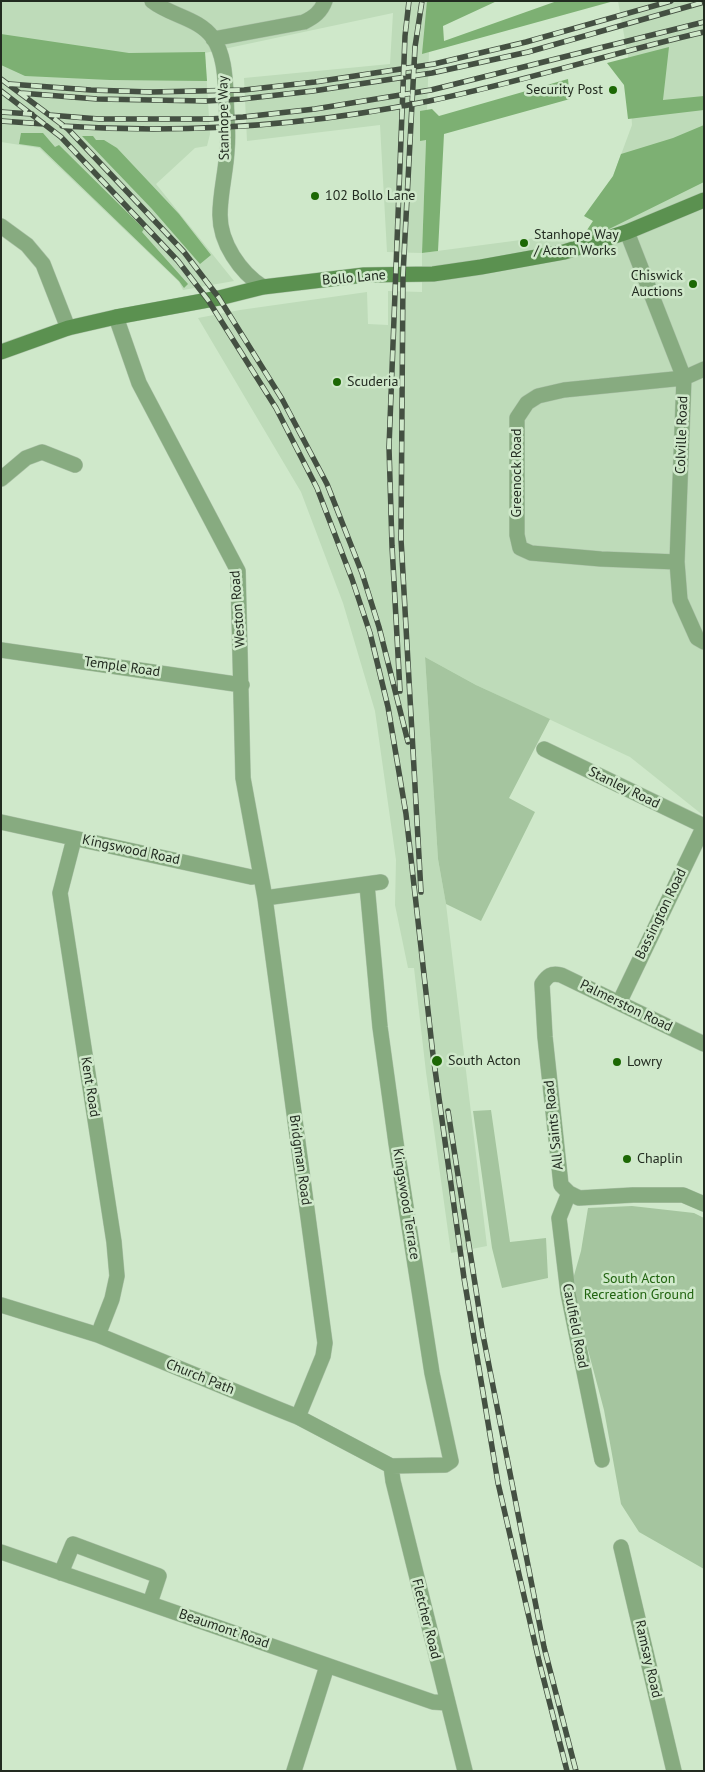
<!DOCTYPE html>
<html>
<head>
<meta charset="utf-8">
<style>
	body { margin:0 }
	#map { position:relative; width:705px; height:1772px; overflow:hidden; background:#cfe8ca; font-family:"PT Sans",sans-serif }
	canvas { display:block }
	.frame { position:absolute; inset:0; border:2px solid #222b20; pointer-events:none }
</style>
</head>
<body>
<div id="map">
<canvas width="705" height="1772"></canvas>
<div class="frame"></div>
</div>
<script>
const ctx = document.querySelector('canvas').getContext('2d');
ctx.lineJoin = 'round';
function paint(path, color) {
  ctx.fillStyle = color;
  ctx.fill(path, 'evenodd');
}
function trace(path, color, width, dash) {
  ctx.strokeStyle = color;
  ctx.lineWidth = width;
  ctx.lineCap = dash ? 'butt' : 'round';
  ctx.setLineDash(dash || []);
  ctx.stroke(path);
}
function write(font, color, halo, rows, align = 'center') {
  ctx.font = font + ' "PT Sans",sans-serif';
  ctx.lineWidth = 5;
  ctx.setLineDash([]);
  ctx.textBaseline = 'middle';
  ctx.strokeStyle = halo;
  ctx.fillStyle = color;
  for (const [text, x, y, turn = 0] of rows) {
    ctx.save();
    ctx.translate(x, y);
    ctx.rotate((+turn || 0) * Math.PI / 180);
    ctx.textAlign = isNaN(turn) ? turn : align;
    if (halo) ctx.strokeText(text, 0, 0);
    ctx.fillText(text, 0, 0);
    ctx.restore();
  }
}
paint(new Path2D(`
	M 1,1 L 435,1 L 429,53 L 422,253 L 589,231 L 599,214 L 632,125 L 628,57 L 618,1 L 704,1 L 704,816 L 630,757 L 476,685 L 425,657 L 438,859 L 446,904 L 487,1246 L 451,1253 L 426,1072 L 414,968 L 408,968 L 395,905 L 396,860 L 375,711 L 343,603 L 301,492 L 198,318 L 240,310 L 367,292 L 368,324 L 388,325 L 388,291 L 422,292 L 422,253 L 387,252 L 380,125 L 247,141 L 244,78 L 390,64 L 393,13 L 205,53 L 210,134 L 207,146 L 195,148 L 156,184 L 234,281 L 183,290 L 179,282 L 39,148 L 1,142 Z`), '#bedbb9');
paint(new Path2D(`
	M 425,657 L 476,685 L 550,719 L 509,798 L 535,812 L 481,921 L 446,904 L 438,859 Z
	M 491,1110 L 510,1242 L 546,1238 L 548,1278 L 502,1288 L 492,1248 L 473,1111 Z
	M 632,1206 L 694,1213 L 704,1218 L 704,1569 L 639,1532 L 621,1504 L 604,1410 L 571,1286 L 581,1251 L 588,1208 Z`), '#a5c59f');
paint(new Path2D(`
	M 427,1 L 497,1 L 443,26 L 444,41 L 557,1 L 614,1 L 422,54 Z
	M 1,34 L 129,53 L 205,52 L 207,81 L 110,80 L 25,76 L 1,65 Z
	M 669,47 L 663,100 L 704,96 L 704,110 L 628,119 L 624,85 L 607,63 Z
	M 568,79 L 570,99 L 444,134 L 438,251 L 422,253 L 426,140 L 420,141 L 420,111 L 432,109 L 439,116 Z
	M 704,125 L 704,182 L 595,236 L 585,233 L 593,221 L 584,216 L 613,176 L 621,154 L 673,138 Z
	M 21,133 L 43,133 L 55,147 L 59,145 L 144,229 L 142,232 L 188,284 L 184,288 L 179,281 L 40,147 L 19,144 Z
	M 82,136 L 93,136 L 96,140 L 104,140 L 117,148 L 179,214 L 211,255 L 200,264 L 152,209 Z`), '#7db073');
const street = new Path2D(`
	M 152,1 C 171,16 199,18 213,38 C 224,54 225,76 226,93 C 226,112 229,132 227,150 C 226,172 220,193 220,215 C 220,243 240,272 263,287
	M 213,39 L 304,22 C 314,17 321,12 325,1
	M 1,226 L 27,245 L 43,264 L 68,328
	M 627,232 L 684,378 L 677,562 L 680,600 L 697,638 L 704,642
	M 116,317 L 139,383 L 238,571 L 243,778 L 265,898 L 325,1343 L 323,1356 L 298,1417
	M 1,479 L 26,458 L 42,452 L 75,465
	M 677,562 L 601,559 L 531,553 L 520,548 L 517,535 L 517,418 L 527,403 L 538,396 L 564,390 L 684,378 L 704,369
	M 1,650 L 242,685
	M 544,749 L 704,826
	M 1,822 L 251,877 L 260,876
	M 74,839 L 60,893 L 114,1242 L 117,1276 L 112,1299 L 98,1335
	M 265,898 L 381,882
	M 619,1003 L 704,826
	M 704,1044 L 561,975 C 551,973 548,975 542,984 L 545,1037 L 561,1185 L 569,1193 L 579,1198 L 633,1195 L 683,1195 L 704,1204
	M 569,1193 L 559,1218 L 568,1293 L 602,1460
	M 1,1305 L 98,1335 L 278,1409 L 298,1417 L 391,1466 L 445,1465 L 451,1461 L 432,1373 L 396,1143 L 380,1027 L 367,885
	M 391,1466 L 393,1481 L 465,1771
	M 621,1547 L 674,1771
	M 1,1552 L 433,1702 L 447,1703
	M 61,1573 L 73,1544 L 159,1576 L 150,1603
	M 294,1771 L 327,1666`);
const secondary = new Path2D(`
	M 1,352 L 68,328 L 116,317 L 219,298 L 263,287 L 364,275 L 433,274 L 481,267 L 564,252 L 627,232 L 704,200`);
trace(street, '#acc2a8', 16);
trace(secondary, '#acc2a8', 16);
trace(street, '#87ab80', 15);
trace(secondary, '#5b9150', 15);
const rail = new Path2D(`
	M 1,79 L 68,129 L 184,252 L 219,298 L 282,399 L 327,484 L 362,573 L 379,627 L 408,742
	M 9,84 L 91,90 L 151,92 L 244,90 L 315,82 L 434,64 L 526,42 L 671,1
	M 1,91 L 61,137 L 178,261 L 208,300 L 276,408 L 317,488 L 352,579 L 370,633 L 388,707 L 406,814 L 433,1055 L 464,1278 L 498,1483 L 539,1661 L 567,1771
	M 20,93 L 97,99 L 206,101 L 242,99 L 313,91 L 432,73 L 528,52 L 704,2
	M 1,112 L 32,114
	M 49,115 L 99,119 L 209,119 L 243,117 L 315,109 L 431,90 L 704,22
	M 1,121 L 44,124
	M 62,126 C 187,134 307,126 429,101 C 522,82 612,53 704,32
	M 400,691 L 392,546 L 389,447 L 405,36 L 409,1
	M 421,892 L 401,539 L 403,275 L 415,47 L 422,1
	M 448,1111 L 483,1335 L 544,1647 L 576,1771`);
trace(rail, '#445042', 5.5);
trace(rail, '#cfe8ca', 4, [11]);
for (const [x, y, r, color] of [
	[613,90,5,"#1c6804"],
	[315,196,5,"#1c6804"],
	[524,243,5,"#1c6804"],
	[693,284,5,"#1c6804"],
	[337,382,5,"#1c6804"],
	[437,1061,6,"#1c6804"],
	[617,1062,5,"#1c6804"],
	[627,1159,5,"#1c6804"]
]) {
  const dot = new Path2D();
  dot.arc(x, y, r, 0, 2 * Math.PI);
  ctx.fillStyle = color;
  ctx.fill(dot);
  trace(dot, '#cfe8ca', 2);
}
write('14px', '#222b20', '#cfe8ca', [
	["Security Post",603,90,"right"],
	["102 Bollo Lane",325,196],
	["Stanhope Way",534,235],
	["/ Acton Works",534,251],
	["Chiswick",683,276,"right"],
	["Auctions",683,292,"right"],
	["Scuderia",347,382],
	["South Acton",448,1061],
	["Lowry",627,1062],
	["Chaplin",637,1159]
], 'left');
write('14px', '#222b20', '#cfe8ca', [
	["Stanhope Way",224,118,-91],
	["Bollo Lane",354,278,-5],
	["Colville Road",682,435,-88],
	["Greenock Road",517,473,-90],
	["Weston Road",238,609,-94],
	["Temple Road",122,667,8],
	["Stanley Road",624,788,26],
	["Kingswood Road",131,850,12],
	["Bassington Road",661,914,-64],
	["Palmerston Road",626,1006,26],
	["Kent Road",90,1087,81],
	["All Saints Road",554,1125,-96],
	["Bridgman Road",300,1160,82],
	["Kingswood Terrace",406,1204,81],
	["Caulfield Road",575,1326,79],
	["Church Path",200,1377,22],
	["Fletcher Road",426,1619,76],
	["Beaumont Road",224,1629,19],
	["Ramsay Road",648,1659,77]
]);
write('14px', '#216410', '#cfe8ca', [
	["South Acton",639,1279],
	["Recreation Ground",639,1295]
]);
</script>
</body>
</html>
